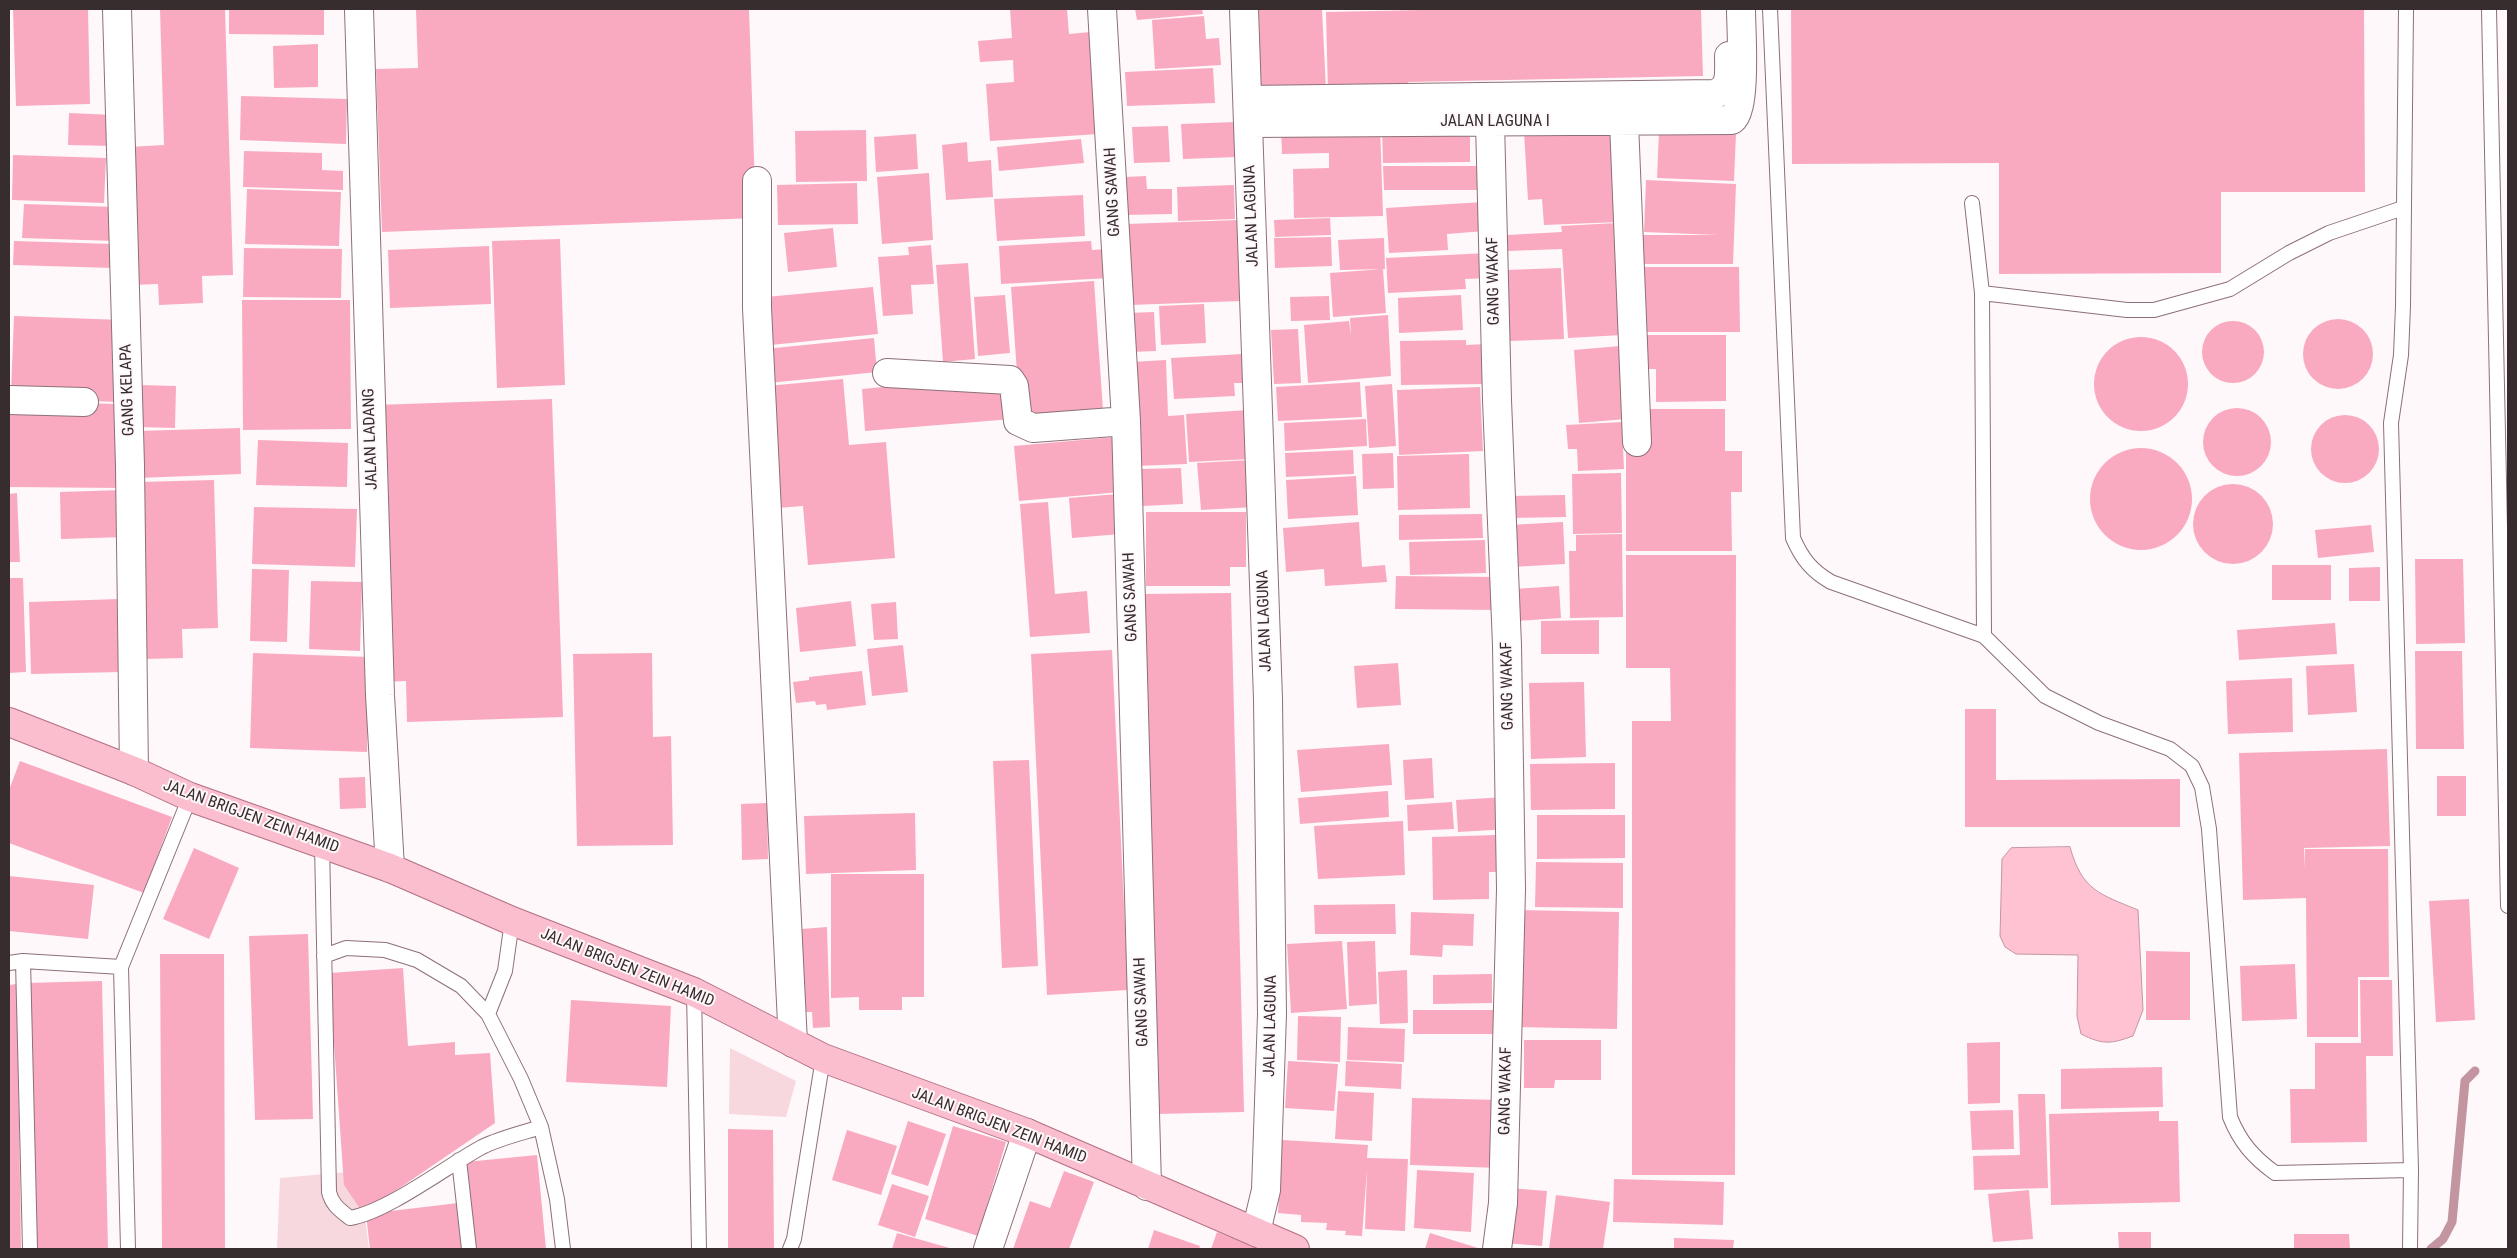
<!DOCTYPE html>
<html>
<head>
<meta charset="utf-8">
<style>
	body { margin:0 }
	#map { position:relative; width:2517px; height:1258px; overflow:hidden; background:#fff8fa; font-family:"Roboto Condensed",sans-serif }
	canvas { display:block }
	.frame { position:absolute; inset:0; border:10px solid #372c2e; pointer-events:none }
</style>
</head>
<body>
<div id="map">
<canvas width="2517" height="1258"></canvas>
<div class="frame"></div>
</div>
<script>
const ctx = document.querySelector('canvas').getContext('2d');
ctx.lineJoin = 'round';
function paint(path, color) {
  ctx.fillStyle = color;
  ctx.fill(path, 'evenodd');
}
function trace(path, color, width, dash) {
  ctx.strokeStyle = color;
  ctx.lineWidth = width;
  ctx.lineCap = dash ? 'butt' : 'round';
  ctx.setLineDash(dash || []);
  ctx.stroke(path);
}
function write(font, color, halo, rows, align = 'center') {
  ctx.font = font + ' "Roboto Condensed",sans-serif';
  ctx.lineWidth = 4;
  ctx.setLineDash([]);
  ctx.textBaseline = 'middle';
  ctx.strokeStyle = halo;
  ctx.fillStyle = color;
  for (const [text, x, y, turn = 0] of rows) {
    ctx.save();
    ctx.translate(x, y);
    ctx.rotate((+turn || 0) * Math.PI / 180);
    ctx.textAlign = isNaN(turn) ? turn : align;
    if (halo) ctx.strokeText(text, 0, 0);
    ctx.fillText(text, 0, 0);
    ctx.restore();
  }
}
paint(new Path2D(`
	M 730,1048 L 796,1081 L 786,1117 L 729,1114 Z
	M 359,1171 L 369,1249 L 277,1249 L 280,1178 Z`), '#f8d8df');
const water = new Path2D(`
	M 2070,847 C 2082,891 2100,894 2138,910 L 2143,1010 L 2133,1036 C 2111,1044 2103,1045 2081,1034 L 2077,1016 L 2078,955 L 2016,954 L 2005,947 L 2000,936 L 2002,859 L 2011,848 Z`);
paint(water, '#ffc2d2');
trace(water, '#c395a1', 1);
trace(new Path2D(`
	M 2431,1249 L 2443,1239 L 2452,1222 L 2465,1081 L 2475,1071`), '#c395a1', 9);
paint(new Path2D(`
	M 13,9 L 88,9 L 90,104 L 16,106 Z
	M 160,9 L 225,9 L 233,275 L 202,276 L 203,303 L 159,305 L 158,284 L 132,285 L 128,147 L 164,145 Z
	M 229,9 L 324,9 L 324,35 L 229,34 Z
	M 416,9 L 749,9 L 756,218 L 382,232 L 376,69 L 418,68 Z
	M 1010,9 L 1067,9 L 1069,34 L 1091,32 L 1099,134 L 990,141 L 986,84 L 1014,82 L 1013,60 L 980,62 L 978,41 L 1012,38 Z
	M 1135,9 L 1202,9 L 1203,14 L 1137,20 Z
	M 1259,9 L 1322,9 L 1326,90 L 1260,92 Z
	M 1469,9 L 1701,9 L 1703,76 L 1408,82 L 1409,91 L 1328,94 L 1326,12 Z
	M 1791,9 L 2364,9 L 2365,192 L 2221,192 L 2221,273 L 1999,274 L 1999,163 L 1792,164 Z
	M 1204,16 L 1206,39 L 1219,38 L 1221,65 L 1155,69 L 1152,20 Z
	M 318,44 L 318,87 L 274,88 L 273,46 Z
	M 1213,68 L 1215,103 L 1127,106 L 1125,72 Z
	M 241,96 L 347,99 L 346,144 L 240,140 Z
	M 69,113 L 113,115 L 112,146 L 68,145 Z
	M 1236,122 L 1237,157 L 1183,159 L 1181,124 Z
	M 1380,124 L 1383,216 L 1294,218 L 1293,169 L 1329,168 L 1329,153 L 1282,154 L 1281,127 Z
	M 1168,126 L 1170,162 L 1134,163 L 1132,127 Z
	M 1382,128 L 1470,128 L 1470,162 L 1383,163 Z
	M 1614,128 L 1619,222 L 1544,225 L 1542,199 L 1528,200 L 1524,132 Z
	M 866,130 L 867,181 L 796,182 L 795,131 Z
	M 1659,131 L 1736,134 L 1734,181 L 1657,178 Z
	M 916,134 L 918,169 L 876,172 L 874,137 Z
	M 1081,139 L 1084,163 L 999,171 L 997,147 Z
	M 967,142 L 968,162 L 991,160 L 993,197 L 946,200 L 942,145 Z
	M 244,151 L 322,153 L 322,170 L 343,171 L 343,190 L 243,187 Z
	M 13,155 L 106,158 L 104,203 L 12,200 Z
	M 1383,166 L 1480,166 L 1480,190 L 1384,190 Z
	M 929,173 L 933,240 L 882,244 L 877,177 Z
	M 1146,176 L 1147,189 L 1172,189 L 1172,214 L 1125,215 L 1125,177 Z
	M 1646,180 L 1736,184 L 1733,264 L 1635,264 L 1635,235 L 1718,235 L 1644,232 Z
	M 857,183 L 858,224 L 778,225 L 777,185 Z
	M 1234,185 L 1235,219 L 1178,221 L 1177,187 Z
	M 247,189 L 341,192 L 339,246 L 245,244 Z
	M 1083,195 L 1085,236 L 997,241 L 994,199 Z
	M 1483,202 L 1485,231 L 1447,234 L 1448,250 L 1389,253 L 1386,208 Z
	M 24,204 L 116,207 L 115,241 L 22,238 Z
	M 1330,218 L 1331,235 L 1275,237 L 1274,220 Z
	M 1238,220 L 1241,301 L 1129,305 L 1127,224 Z
	M 1616,223 L 1622,335 L 1568,338 L 1562,249 L 1508,251 L 1507,235 L 1562,232 L 1561,226 Z
	M 833,228 L 837,267 L 788,272 L 784,233 Z
	M 1331,237 L 1332,266 L 1275,268 L 1274,238 Z
	M 1384,238 L 1385,269 L 1340,270 L 1338,240 Z
	M 560,239 L 565,385 L 497,388 L 492,241 Z
	M 14,241 L 113,244 L 113,268 L 13,265 Z
	M 1091,241 L 1092,250 L 1107,249 L 1109,278 L 1001,284 L 999,246 Z
	M 931,245 L 934,284 L 911,285 L 913,314 L 883,316 L 878,257 L 909,255 L 908,247 Z
	M 489,246 L 491,304 L 390,308 L 388,250 Z
	M 244,248 L 342,249 L 341,298 L 243,297 Z
	M 1488,253 L 1489,278 L 1465,279 L 1466,289 L 1388,293 L 1386,258 Z
	M 968,263 L 975,359 L 943,362 L 936,265 Z
	M 1637,267 L 1739,267 L 1740,332 L 1638,332 Z
	M 1561,268 L 1564,339 L 1509,341 L 1506,270 Z
	M 1383,269 L 1386,313 L 1333,317 L 1330,273 Z
	M 1094,281 L 1103,410 L 1020,416 L 1011,287 Z
	M 873,287 L 878,334 L 771,345 L 766,297 Z
	M 1005,295 L 1010,353 L 978,356 L 974,297 Z
	M 1461,295 L 1463,330 L 1399,333 L 1398,298 Z
	M 1329,296 L 1330,320 L 1291,321 L 1290,297 Z
	M 242,300 L 350,300 L 351,429 L 243,430 Z
	M 1204,304 L 1206,343 L 1161,345 L 1159,306 Z
	M 1154,312 L 1156,351 L 1129,352 L 1127,313 Z
	M 1388,315 L 1391,376 L 1308,383 L 1304,325 L 1349,321 L 1351,336 L 1350,318 Z
	M 14,316 L 122,320 L 120,402 L 30,399 L 11,392 Z
	M2303 354a35 35 0 1 1 70 0a35 35 0 1 1-70 0Z
	M2202 352a31 31 0 1 1 62 0a31 31 0 1 1-62 0Z
	M 1298,329 L 1301,383 L 1274,384 L 1271,330 Z
	M 1638,335 L 1726,335 L 1726,401 L 1656,402 L 1656,369 L 1638,369 Z
	M2094 384a47 47 0 1 1 94 0a47 47 0 1 1-94 0Z
	M 874,338 L 877,372 L 769,383 L 765,349 Z
	M 1466,340 L 1466,345 L 1487,344 L 1488,384 L 1401,385 L 1400,341 Z
	M 1620,346 L 1626,419 L 1579,423 L 1574,350 Z
	M 1243,354 L 1245,383 L 1234,383 L 1235,396 L 1174,399 L 1171,358 Z
	M 1166,360 L 1168,416 L 1184,415 L 1187,464 L 1136,466 L 1132,362 Z
	M 843,379 L 849,445 L 886,442 L 895,558 L 808,565 L 803,506 L 777,508 L 767,386 Z
	M 937,382 L 938,390 L 1009,384 L 1012,419 L 865,431 L 862,389 Z
	M 1360,382 L 1362,417 L 1278,421 L 1276,387 Z
	M 1392,384 L 1396,446 L 1369,448 L 1365,386 Z
	M 139,385 L 176,386 L 175,428 L 138,427 Z
	M 1480,387 L 1483,451 L 1399,455 L 1397,390 Z
	M 552,399 L 563,717 L 407,722 L 406,681 L 384,682 L 375,405 Z
	M 9,402 L 121,404 L 122,488 L 9,487 Z
	M2203 442a34 34 0 1 1 68 0a34 34 0 1 1-68 0Z
	M 1640,409 L 1725,409 L 1725,451 L 1742,451 L 1742,492 L 1731,492 L 1732,551 L 1626,551 L 1626,451 L 1640,451 Z
	M 1249,410 L 1251,459 L 1189,462 L 1186,414 Z
	M2311 449a34 34 0 1 1 68 0a34 34 0 1 1-68 0Z
	M 1366,419 L 1367,446 L 1285,451 L 1284,423 Z
	M 1622,422 L 1624,469 L 1578,471 L 1577,449 L 1568,449 L 1566,425 Z
	M 240,428 L 241,474 L 138,478 L 137,431 Z
	M 1115,437 L 1120,492 L 1019,501 L 1014,446 Z
	M 258,440 L 348,443 L 347,487 L 256,485 Z
	M2090 499a51 51 0 1 1 102 0a51 51 0 1 1-102 0Z
	M 1353,450 L 1354,474 L 1286,477 L 1285,453 Z
	M 1393,453 L 1394,488 L 1363,489 L 1362,454 Z
	M 1469,454 L 1470,508 L 1398,510 L 1397,456 Z
	M 1250,460 L 1253,507 L 1201,510 L 1197,463 Z
	M 1181,468 L 1183,504 L 1143,506 L 1141,469 Z
	M 1621,473 L 1622,533 L 1573,534 L 1572,474 Z
	M 1356,476 L 1358,515 L 1288,519 L 1286,480 Z
	M 214,480 L 218,628 L 182,629 L 183,658 L 145,659 L 140,482 Z
	M2193 524a40 40 0 1 1 80 0a40 40 0 1 1-80 0Z
	M 123,490 L 124,537 L 61,539 L 60,492 Z
	M 17,493 L 20,562 L 9,562 L 9,494 Z
	M 1118,494 L 1121,534 L 1072,538 L 1069,498 Z
	M 1565,495 L 1566,517 L 1510,518 L 1510,496 Z
	M 1048,502 L 1055,594 L 1087,591 L 1090,633 L 1030,637 L 1020,504 Z
	M 254,507 L 357,509 L 355,567 L 252,564 Z
	M 1146,512 L 1246,512 L 1246,567 L 1230,567 L 1230,586 L 1146,586 Z
	M 1482,514 L 1483,538 L 1399,540 L 1399,515 Z
	M 1359,522 L 1362,567 L 1385,565 L 1387,582 L 1325,586 L 1324,569 L 1286,572 L 1283,528 Z
	M 1563,522 L 1565,564 L 1512,567 L 1510,525 Z
	M 2371,525 L 2374,552 L 2318,558 L 2315,530 Z
	M 1622,534 L 1623,617 L 1570,618 L 1569,551 L 1576,551 L 1576,535 Z
	M 1485,540 L 1486,573 L 1410,575 L 1409,542 Z
	M 1626,555 L 1736,555 L 1735,1175 L 1632,1175 L 1632,721 L 1671,721 L 1670,668 L 1626,668 Z
	M 2415,559 L 2463,559 L 2465,643 L 2416,644 Z
	M 2272,565 L 2331,565 L 2331,600 L 2272,600 Z
	M 2380,567 L 2380,601 L 2349,601 L 2349,568 Z
	M 252,569 L 289,570 L 287,642 L 250,641 Z
	M 1396,576 L 1500,577 L 1500,610 L 1395,609 Z
	M 9,578 L 23,578 L 26,672 L 9,673 Z
	M 311,581 L 362,582 L 360,651 L 309,649 Z
	M 1559,586 L 1561,618 L 1516,621 L 1514,589 Z
	M 1231,593 L 1244,1112 L 1156,1114 L 1143,594 Z
	M 119,599 L 121,672 L 31,674 L 29,602 Z
	M 851,601 L 856,646 L 800,652 L 796,608 Z
	M 896,602 L 898,639 L 874,640 L 871,604 Z
	M 1599,620 L 1599,654 L 1541,654 L 1541,621 Z
	M 2335,623 L 2337,654 L 2239,660 L 2237,630 Z
	M 903,645 L 908,692 L 872,696 L 867,649 Z
	M 1112,650 L 1128,990 L 1047,995 L 1031,654 Z
	M 2415,651 L 2462,651 L 2464,749 L 2416,749 Z
	M 253,653 L 370,657 L 367,752 L 250,748 Z
	M 652,653 L 653,737 L 671,736 L 673,845 L 577,846 L 573,654 Z
	M 1398,663 L 1401,705 L 1357,708 L 1354,666 Z
	M 2354,664 L 2357,712 L 2308,715 L 2306,666 Z
	M 862,671 L 866,705 L 827,710 L 826,704 L 816,705 L 815,701 L 796,703 L 793,682 L 809,680 L 809,677 Z
	M 2292,678 L 2293,732 L 2228,734 L 2226,681 Z
	M 1584,682 L 1586,757 L 1531,759 L 1529,683 Z
	M 1965,709 L 1996,709 L 1996,780 L 2180,779 L 2180,827 L 1965,827 Z
	M 1389,744 L 1392,785 L 1301,792 L 1297,750 Z
	M 2387,749 L 2390,846 L 2304,848 L 2305,868 L 2305,849 L 2388,849 L 2389,977 L 2358,977 L 2358,1037 L 2307,1037 L 2306,898 L 2243,900 L 2239,753 Z
	M 1432,758 L 1434,798 L 1405,800 L 1403,760 Z
	M 1029,760 L 1038,966 L 1002,968 L 993,761 Z
	M 20,761 L 172,817 L 144,893 L 9,843 L 9,790 Z
	M 1615,763 L 1615,809 L 1531,810 L 1530,764 Z
	M 2437,776 L 2466,776 L 2466,816 L 2437,816 Z
	M 365,777 L 366,808 L 340,809 L 339,778 Z
	M 1388,791 L 1389,817 L 1300,824 L 1298,798 Z
	M 1506,797 L 1508,829 L 1458,832 L 1456,800 Z
	M 1452,802 L 1454,829 L 1408,831 L 1407,805 Z
	M 767,803 L 768,859 L 742,860 L 741,804 Z
	M 915,813 L 916,870 L 806,874 L 804,816 Z
	M 1537,815 L 1625,815 L 1625,858 L 1537,859 Z
	M 1403,821 L 1405,875 L 1318,879 L 1314,826 Z
	M 1496,835 L 1497,872 L 1489,872 L 1489,899 L 1433,900 L 1432,837 Z
	M 194,848 L 239,868 L 209,939 L 163,919 Z
	M 1536,862 L 1623,863 L 1623,908 L 1535,907 Z
	M 831,874 L 924,874 L 924,997 L 902,997 L 902,1010 L 859,1010 L 859,997 L 831,998 Z
	M 9,876 L 94,885 L 88,939 L 9,931 Z
	M 2469,899 L 2475,1020 L 2436,1022 L 2429,901 Z
	M 1395,904 L 1396,934 L 1315,934 L 1314,905 Z
	M 1517,910 L 1619,912 L 1617,1029 L 1515,1027 Z
	M 1411,912 L 1474,914 L 1473,946 L 1443,945 L 1442,957 L 1410,955 Z
	M 827,927 L 830,1027 L 813,1028 L 812,1012 L 804,1012 L 802,929 Z
	M 308,934 L 313,1119 L 255,1120 L 249,936 Z
	M 1342,941 L 1347,1009 L 1291,1013 L 1287,944 Z
	M 1375,941 L 1377,1004 L 1349,1006 L 1347,942 Z
	M 2146,951 L 2190,952 L 2190,1020 L 2146,1020 Z
	M 160,954 L 224,954 L 225,1249 L 162,1249 Z
	M 2295,964 L 2297,1019 L 2242,1021 L 2240,966 Z
	M 403,968 L 408,1046 L 455,1042 L 455,1055 L 490,1053 L 495,1123 L 363,1213 L 344,1185 L 329,973 Z
	M 1407,970 L 1408,1023 L 1380,1024 L 1378,972 Z
	M 1492,974 L 1492,1003 L 1433,1004 L 1433,975 Z
	M 2360,980 L 2392,980 L 2393,1056 L 2366,1056 L 2367,1142 L 2291,1143 L 2290,1089 L 2315,1089 L 2315,1043 L 2361,1043 Z
	M 102,981 L 108,1249 L 32,1249 L 26,983 Z
	M 17,984 L 21,1249 L 9,1249 L 9,985 Z
	M 571,1000 L 671,1006 L 667,1087 L 566,1082 Z
	M 1413,1010 L 1499,1010 L 1499,1034 L 1413,1034 Z
	M 1298,1016 L 1341,1017 L 1340,1062 L 1297,1060 Z
	M 1348,1027 L 1405,1029 L 1404,1062 L 1347,1060 Z
	M 1524,1040 L 1601,1040 L 1601,1080 L 1555,1080 L 1554,1088 L 1524,1088 Z
	M 2000,1042 L 2000,1103 L 1968,1104 L 1967,1043 Z
	M 1288,1061 L 1338,1064 L 1334,1111 L 1285,1108 Z
	M 1346,1061 L 1402,1064 L 1401,1089 L 1345,1086 Z
	M 2162,1067 L 2163,1107 L 2061,1109 L 2061,1069 Z
	M 1338,1091 L 1374,1093 L 1372,1141 L 1335,1139 Z
	M 2018,1094 L 2045,1094 L 2048,1188 L 1974,1190 L 1973,1156 L 2020,1155 Z
	M 1412,1098 L 1502,1100 L 1500,1168 L 1410,1165 Z
	M 2013,1110 L 2014,1149 L 1972,1150 L 1970,1111 Z
	M 2159,1111 L 2159,1121 L 2178,1121 L 2180,1202 L 2051,1205 L 2049,1114 Z
	M 908,1121 L 946,1134 L 928,1186 L 891,1174 Z
	M 953,1126 L 1006,1142 L 978,1236 L 925,1219 Z
	M 728,1129 L 773,1130 L 774,1249 L 728,1249 Z
	M 847,1130 L 897,1146 L 881,1195 L 832,1180 Z
	M 1282,1140 L 1368,1145 L 1367,1158 L 1408,1159 L 1405,1231 L 1365,1229 L 1367,1170 L 1362,1236 L 1345,1235 L 1346,1231 L 1326,1230 L 1327,1223 L 1301,1222 L 1301,1215 L 1278,1213 Z
	M 537,1155 L 546,1249 L 475,1249 L 466,1162 Z
	M 1417,1170 L 1474,1173 L 1471,1232 L 1414,1228 Z
	M 1064,1171 L 1094,1182 L 1069,1249 L 1013,1249 L 1030,1201 L 1050,1208 Z
	M 1614,1179 L 1724,1182 L 1723,1225 L 1613,1222 Z
	M 892,1184 L 929,1196 L 915,1237 L 878,1225 Z
	M 1509,1188 L 1547,1191 L 1542,1246 L 1504,1243 Z
	M 2029,1190 L 2033,1239 L 1993,1242 L 1988,1194 Z
	M 1556,1195 L 1610,1202 L 1603,1249 L 1549,1249 Z
	M 458,1203 L 464,1249 L 370,1249 L 366,1214 Z
	M 1154,1230 L 1200,1246 L 1199,1249 L 1148,1249 Z
	M 1217,1232 L 1256,1247 L 1255,1249 L 1211,1249 Z
	M 2118,1232 L 2151,1232 L 2151,1249 L 2119,1249 Z
	M 897,1233 L 953,1249 L 892,1249 Z
	M 1430,1233 L 1481,1249 L 1425,1249 Z
	M 2294,1234 L 2349,1234 L 2350,1249 L 2294,1249 Z
	M 1674,1238 L 1734,1240 L 1733,1249 L 1674,1249 Z`), '#f9aac0');
const lane = new Path2D(`
	M 1770,9 L 1793,538 C 1802,559 1812,571 1831,582 L 1984,636
	M 2406,9 L 2403,306 L 2401,355 L 2391,423 L 2411,1170 L 2410,1249
	M 2489,9 L 2508,906
	M 1972,203 L 1982,293 L 1984,636 L 2045,696 L 2099,723 L 2170,749 L 2192,766 L 2202,787 L 2209,829 L 2230,1117 C 2240,1142 2253,1157 2275,1173 L 2411,1170
	M 1982,293 L 2127,310 L 2154,310 L 2230,289 L 2289,253 L 2329,233 L 2403,208
	M 322,844 L 329,1192 C 332,1205 340,1210 350,1218 C 387,1212 447,1166 482,1147 C 500,1138 522,1133 541,1127 L 521,1079 L 488,1014 L 461,986 L 417,960 L 385,950 L 346,948 L 324,956
	M 23,961 L 30,1249
	M 9,963 L 23,961 L 121,967
	M 694,992 L 699,1249
	M 488,1014 L 505,971 L 512,921
	M 541,1127 L 557,1199 L 563,1249
	M 459,1160 L 469,1249
	M 128,1249 L 121,967 L 190,797
	M 790,1249 L 794,1239 L 823,1058`);
const street = new Path2D(`
	M 117,9 L 130,466 L 134,771
	M 359,9 L 380,695 L 390,868
	M 1102,9 L 1126,421 L 1147,1186
	M 1244,9 L 1268,699 L 1272,1014 L 1266,1190 L 1256,1232
	M 1248,100 L 1715,94 C 1732,88 1729,72 1729,56
	M 1490,122 L 1497,400 L 1507,645 L 1511,889 L 1503,1203 L 1497,1249
	M 1624,122 L 1637,442
	M 1249,123 L 1732,120 C 1747,109 1741,29 1741,9
	M 757,181 L 757,308 L 793,1043
	M 887,373 L 1010,380 L 1014,386 L 1018,421 L 1033,428 L 1126,421
	M 9,400 L 84,402
	M 988,1249 L 1027,1133`);
const primary = new Path2D(`
	M 9,722 L 134,771 L 190,797 L 390,868 L 512,921 L 694,992 L 823,1058 L 1027,1133 L 1295,1249`);
trace(lane, '#8c7077', 16);
trace(street, '#8c7077', 30);
trace(primary, '#b36f82', 30);
trace(lane, '#fff', 14);
trace(street, '#fff', 28);
trace(primary, '#fabecf', 28);
write('16px', '#372c2e', '#fff8fa', [
	["JALAN LAGUNA I",1495,122],
	["GANG SAWAH",1113,192,-93],
	["JALAN LAGUNA",1252,216,-92],
	["GANG WAKAF",1494,281,-91],
	["GANG KELAPA",128,390,-92],
	["JALAN LADANG",371,439,-92],
	["GANG SAWAH",1131,597,-92],
	["JALAN LAGUNA",1265,621,-92],
	["GANG WAKAF",1508,686,-91],
	["JALAN BRIGJEN ZEIN HAMID",251,817,20],
	["JALAN BRIGJEN ZEIN HAMID",627,968,22],
	["GANG SAWAH",1142,1002,-92],
	["JALAN LAGUNA",1271,1026,-89],
	["GANG WAKAF",1506,1091,-89],
	["JALAN BRIGJEN ZEIN HAMID",999,1126,21]
]);
</script>
</body>
</html>
